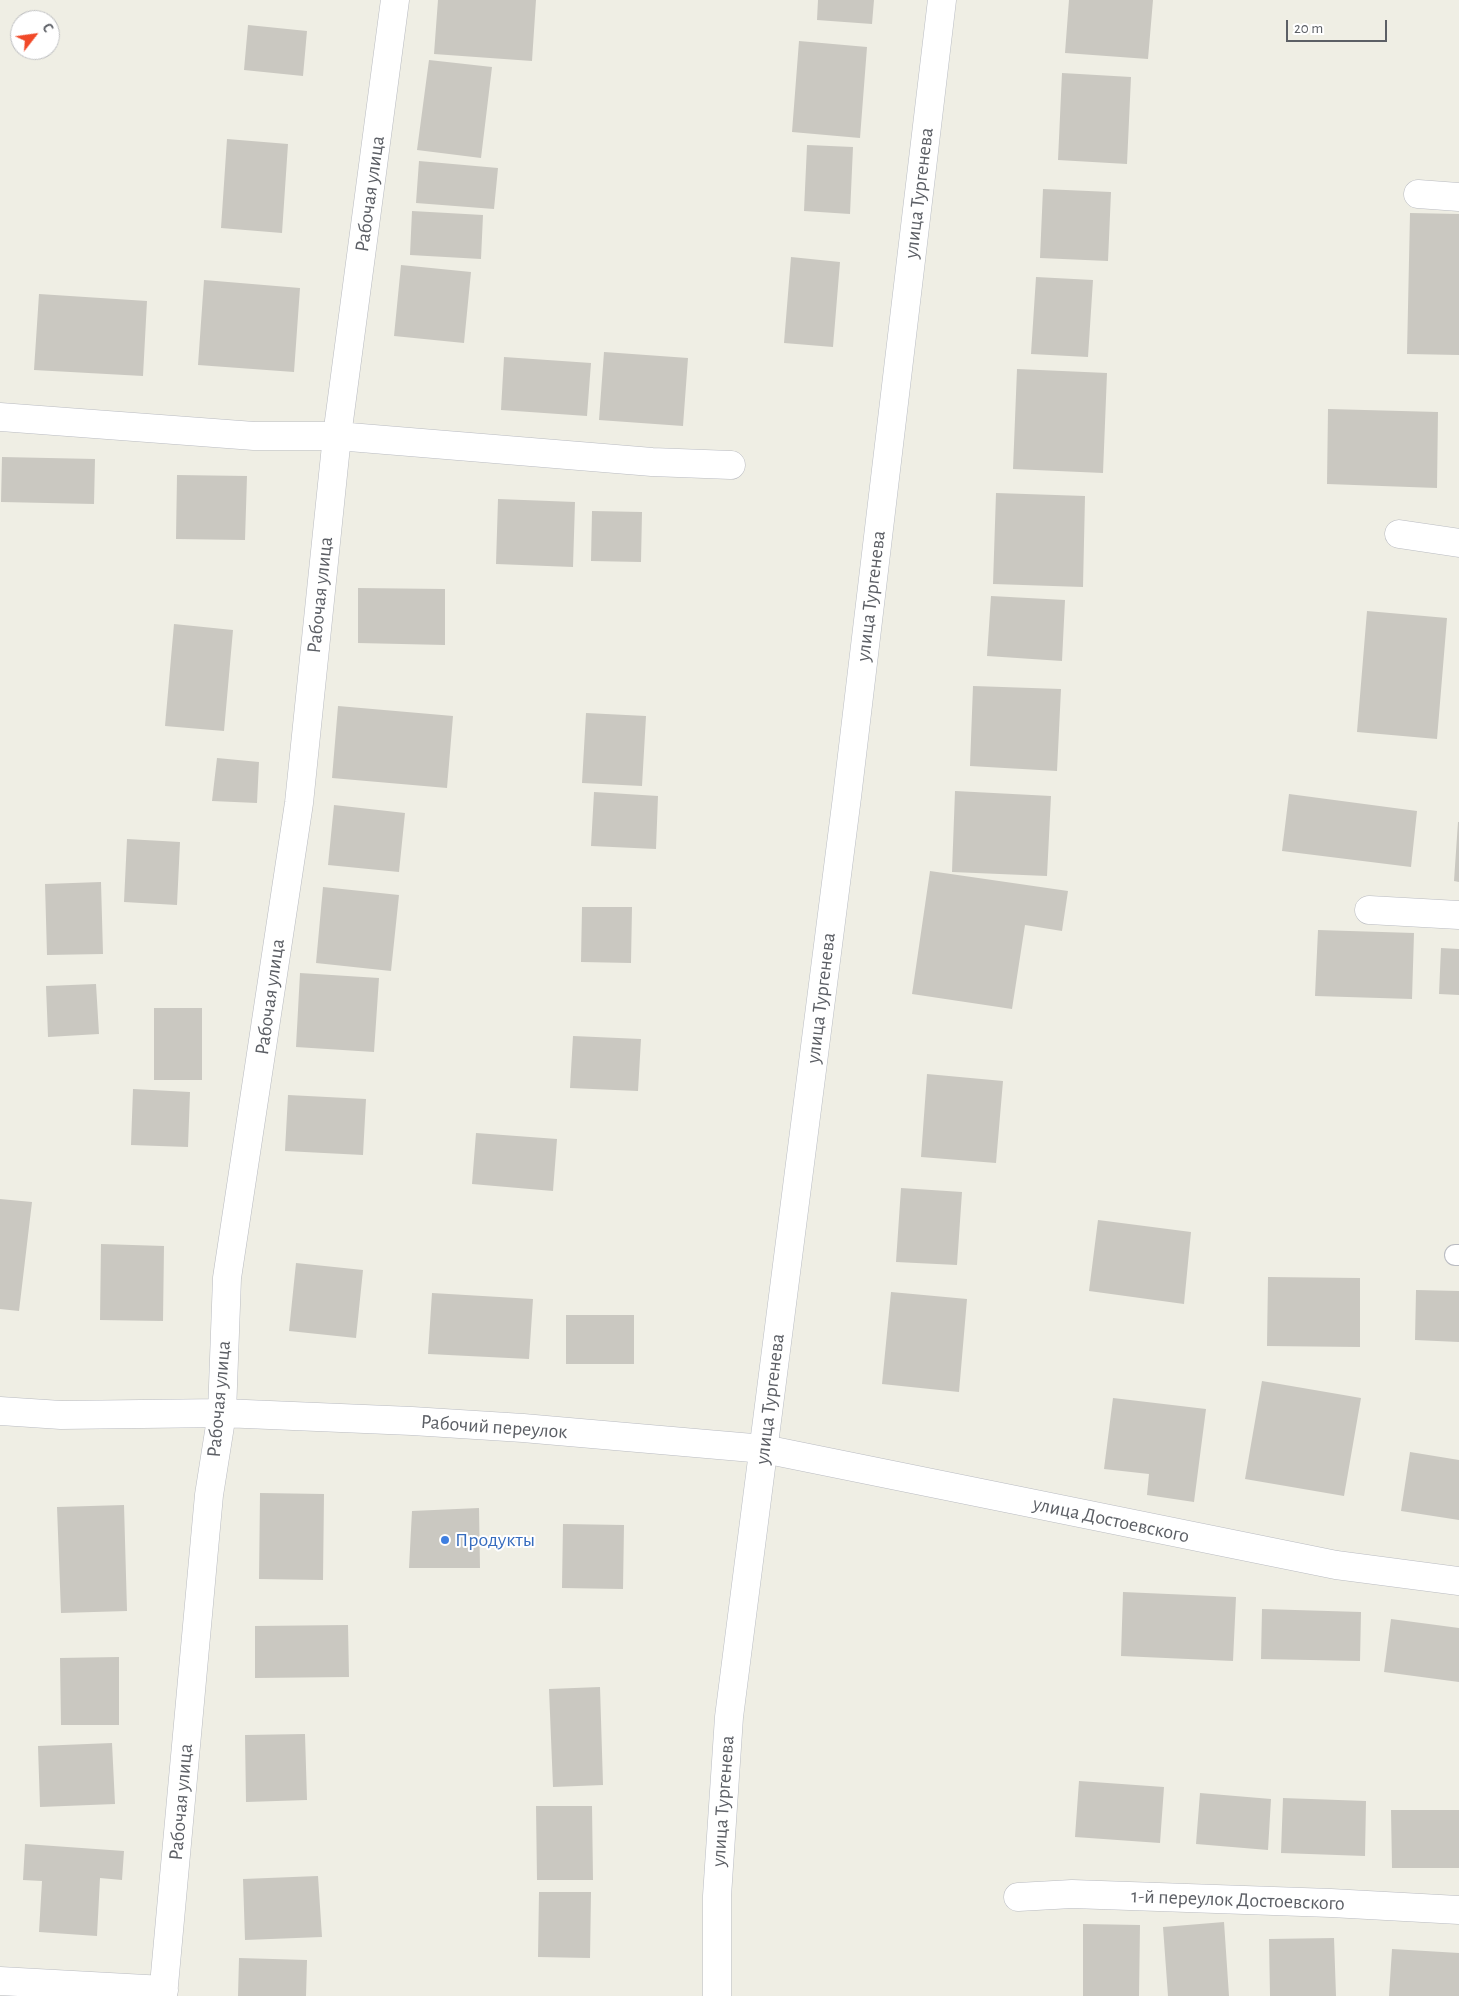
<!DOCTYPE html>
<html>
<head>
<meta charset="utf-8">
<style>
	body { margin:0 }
	#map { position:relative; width:1459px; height:1996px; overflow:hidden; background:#efeee4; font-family:"Alegreya Sans",sans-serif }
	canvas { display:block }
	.north { position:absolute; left:10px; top:10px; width:50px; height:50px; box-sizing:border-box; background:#fff; border:1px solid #bebfc1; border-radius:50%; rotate:60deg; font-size:14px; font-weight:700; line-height:20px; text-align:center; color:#5c5f65 }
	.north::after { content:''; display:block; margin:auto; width:18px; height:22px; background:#f14928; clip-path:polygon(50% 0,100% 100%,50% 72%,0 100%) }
	.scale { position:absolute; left:1286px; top:20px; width:101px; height:22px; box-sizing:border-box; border:2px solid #5c5f65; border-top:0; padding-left:6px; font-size:15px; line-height:18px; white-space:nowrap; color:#5c5f65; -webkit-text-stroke:4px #fff; paint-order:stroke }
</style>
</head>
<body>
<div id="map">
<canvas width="1459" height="1996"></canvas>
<div class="north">С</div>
<div class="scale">20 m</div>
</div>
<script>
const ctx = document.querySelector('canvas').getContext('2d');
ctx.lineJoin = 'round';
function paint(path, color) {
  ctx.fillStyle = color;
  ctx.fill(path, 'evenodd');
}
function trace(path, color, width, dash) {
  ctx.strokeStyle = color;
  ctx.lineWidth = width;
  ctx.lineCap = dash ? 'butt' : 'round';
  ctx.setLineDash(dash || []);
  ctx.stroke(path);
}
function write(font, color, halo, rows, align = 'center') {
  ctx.font = font + ' "Alegreya Sans",sans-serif';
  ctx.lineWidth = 4;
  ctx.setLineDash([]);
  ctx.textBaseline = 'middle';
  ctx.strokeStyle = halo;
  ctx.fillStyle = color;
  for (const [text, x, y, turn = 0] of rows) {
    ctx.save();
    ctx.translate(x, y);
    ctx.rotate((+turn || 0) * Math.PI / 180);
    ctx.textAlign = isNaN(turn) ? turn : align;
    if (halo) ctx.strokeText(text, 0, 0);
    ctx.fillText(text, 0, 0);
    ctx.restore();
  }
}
paint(new Path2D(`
	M 438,0 L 536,0 L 532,61 L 434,54 Z
	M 818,0 L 874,0 L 872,24 L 817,20 Z
	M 1069,0 L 1153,0 L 1148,59 L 1065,53 Z
	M 248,25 L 307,31 L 303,76 L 244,70 Z
	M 799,41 L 867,47 L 860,138 L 792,132 Z
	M 429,60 L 492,67 L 481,158 L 417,150 Z
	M 1062,73 L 1131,77 L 1127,164 L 1058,160 Z
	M 227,139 L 288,144 L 282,233 L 221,228 Z
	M 807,145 L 853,147 L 850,214 L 804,211 Z
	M 419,161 L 498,168 L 494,209 L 416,203 Z
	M 1043,189 L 1111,192 L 1108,261 L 1040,258 Z
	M 412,211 L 483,215 L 481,259 L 410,255 Z
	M 1410,213 L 1459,214 L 1459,355 L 1407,354 Z
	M 791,257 L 840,262 L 833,347 L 784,343 Z
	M 401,265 L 471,272 L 464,343 L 394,336 Z
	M 1036,277 L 1093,280 L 1088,357 L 1031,354 Z
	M 204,280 L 300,288 L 294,372 L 198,365 Z
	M 39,294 L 147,301 L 143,376 L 34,370 Z
	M 604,352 L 688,358 L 683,426 L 599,420 Z
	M 504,357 L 591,363 L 587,416 L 501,410 Z
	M 1017,369 L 1107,373 L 1103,473 L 1013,469 Z
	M 1328,409 L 1438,412 L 1437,488 L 1327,484 Z
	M 2,457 L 95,459 L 94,504 L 1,502 Z
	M 177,475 L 247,476 L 245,540 L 176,539 Z
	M 996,493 L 1085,496 L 1083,587 L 993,584 Z
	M 498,499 L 575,502 L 573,567 L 496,564 Z
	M 592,511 L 642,512 L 641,562 L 591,561 Z
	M 358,588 L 445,589 L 445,645 L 358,643 Z
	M 991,596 L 1065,600 L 1062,661 L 987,656 Z
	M 1367,611 L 1447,618 L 1437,739 L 1357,732 Z
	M 174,624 L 233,630 L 224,731 L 165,726 Z
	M 973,686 L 1061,689 L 1057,771 L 970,766 Z
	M 338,706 L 453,716 L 447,788 L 332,778 Z
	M 586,713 L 646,716 L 642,786 L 582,783 Z
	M 217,758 L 259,762 L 257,803 L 212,801 Z
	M 955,791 L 1051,796 L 1047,876 L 952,872 Z
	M 594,792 L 658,796 L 656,849 L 591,846 Z
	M 1289,794 L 1417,811 L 1411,867 L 1282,851 Z
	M 334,805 L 405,813 L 399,872 L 328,865 Z
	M 1458,822 L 1459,822 L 1459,882 L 1454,881 Z
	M 127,839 L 180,842 L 177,905 L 124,902 Z
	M 930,871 L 1068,891 L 1062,931 L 1025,925 L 1012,1009 L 912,994 Z
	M 101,882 L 103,954 L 47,955 L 45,884 Z
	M 323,887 L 399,895 L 391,971 L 316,963 Z
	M 582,907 L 632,907 L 631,963 L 581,962 Z
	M 1318,930 L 1414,933 L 1412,999 L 1315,996 Z
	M 1441,948 L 1459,949 L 1459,995 L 1439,994 Z
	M 300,973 L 379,978 L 374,1052 L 296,1047 Z
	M 96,984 L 99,1034 L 48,1037 L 46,986 Z
	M 154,1008 L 202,1008 L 202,1080 L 154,1080 Z
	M 573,1036 L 641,1039 L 638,1091 L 570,1088 Z
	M 927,1074 L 1003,1081 L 996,1163 L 921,1157 Z
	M 133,1089 L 190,1092 L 188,1147 L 131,1145 Z
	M 288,1095 L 366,1099 L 363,1155 L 285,1151 Z
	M 476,1133 L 557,1139 L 553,1191 L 472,1184 Z
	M 901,1188 L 962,1192 L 957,1265 L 896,1262 Z
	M 0,1199 L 32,1202 L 19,1311 L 0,1309 Z
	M 1098,1220 L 1191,1232 L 1184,1304 L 1089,1291 Z
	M 101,1244 L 164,1246 L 163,1321 L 100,1320 Z
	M 296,1263 L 363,1270 L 356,1338 L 289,1331 Z
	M 1268,1277 L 1360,1278 L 1360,1347 L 1267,1346 Z
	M 1416,1290 L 1459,1291 L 1459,1342 L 1415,1340 Z
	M 891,1292 L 967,1299 L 959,1392 L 882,1384 Z
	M 432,1293 L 533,1299 L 529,1359 L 428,1354 Z
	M 566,1315 L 634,1315 L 634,1364 L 566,1364 Z
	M 1262,1381 L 1361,1398 L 1344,1496 L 1245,1479 Z
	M 1113,1398 L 1206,1409 L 1194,1502 L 1147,1495 L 1149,1474 L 1104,1469 Z
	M 1410,1452 L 1459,1460 L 1459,1520 L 1401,1511 Z
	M 260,1493 L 324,1494 L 323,1580 L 259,1579 Z
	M 124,1505 L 127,1611 L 61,1613 L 57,1507 Z
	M 479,1508 L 480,1568 L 409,1568 L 412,1511 Z
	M 563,1524 L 624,1525 L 623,1589 L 562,1588 Z
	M 1123,1592 L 1236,1597 L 1233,1661 L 1121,1656 Z
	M 1262,1609 L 1361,1612 L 1360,1661 L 1261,1659 Z
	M 1391,1619 L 1459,1628 L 1459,1682 L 1384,1672 Z
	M 348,1625 L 349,1677 L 255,1678 L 255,1626 Z
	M 119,1657 L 119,1725 L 61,1725 L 60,1658 Z
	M 600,1687 L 603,1785 L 553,1787 L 549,1689 Z
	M 305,1734 L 307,1800 L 246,1802 L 245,1735 Z
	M 112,1743 L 115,1804 L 40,1807 L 38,1746 Z
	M 1079,1781 L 1164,1787 L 1160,1843 L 1075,1837 Z
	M 1200,1793 L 1271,1799 L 1268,1850 L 1196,1844 Z
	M 1283,1798 L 1366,1801 L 1365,1856 L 1281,1853 Z
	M 536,1806 L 592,1806 L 593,1880 L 537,1880 Z
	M 1391,1810 L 1459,1810 L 1459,1868 L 1392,1868 Z
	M 25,1844 L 124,1851 L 122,1880 L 100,1878 L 97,1936 L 39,1932 L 42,1881 L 23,1880 Z
	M 318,1876 L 322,1937 L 245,1940 L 243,1879 Z
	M 539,1892 L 591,1892 L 590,1958 L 538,1957 Z
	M 1224,1922 L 1229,1996 L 1168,1996 L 1163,1927 Z
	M 1083,1924 L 1140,1925 L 1139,1996 L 1083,1996 Z
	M 1334,1938 L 1336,1996 L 1270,1996 L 1269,1939 Z
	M 1392,1949 L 1459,1953 L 1459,1996 L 1389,1996 Z
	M 239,1958 L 307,1960 L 306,1996 L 238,1996 Z`), '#cac8c1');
const lane = new Path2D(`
	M 1455,1255 L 1459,1255`);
const street = new Path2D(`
	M 1418,194 L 1459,197
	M 0,417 L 254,436 L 337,436 L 652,462 L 731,465
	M 1399,534 L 1459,543
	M 1369,910 L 1459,915
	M 0,1411 L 61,1415 L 222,1413 L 412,1421 L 523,1428 L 764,1449 L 1336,1565 L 1459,1581
	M 1018,1897 L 1072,1894 L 1331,1903 L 1459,1910
	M 0,1981 L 164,1990
	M 163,1996 L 209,1495 L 222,1413 L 227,1278 L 299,803 L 337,436 L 395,0`);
const secondary = new Path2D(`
	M 717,1996 L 717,1896 L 729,1717 L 847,797 L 942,0`);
trace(lane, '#b9bbc1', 22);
trace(street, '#b9bbc1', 29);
trace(secondary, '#b9bcc3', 29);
trace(lane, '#fff', 20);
trace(street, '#fff', 28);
trace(secondary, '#fff', 28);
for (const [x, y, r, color] of [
	[445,1540,5,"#3f7fe0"]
]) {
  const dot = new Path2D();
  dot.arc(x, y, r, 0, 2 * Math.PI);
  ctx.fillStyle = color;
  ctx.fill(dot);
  trace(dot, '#fff', 2);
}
write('20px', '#5c5f65', '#fff', [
	["улица Тургенева",919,193,-83],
	["Рабочая улица",370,194,-82],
	["Рабочая улица",320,595,-84],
	["улица Тургенева",871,596,-83],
	["Рабочая улица",270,997,-82],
	["улица Тургенева",821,998,-83],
	["Рабочая улица",219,1399,-85],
	["улица Тургенева",770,1399,-83],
	["Рабочий переулок",494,1427,4],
	["улица Достоевского",1111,1520,12],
	["улица Тургенева",723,1801,-86],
	["Рабочая улица",181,1802,-85],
	["1-й переулок Достоевского",1238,1900,2]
]);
write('20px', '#366cbe', '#fff', [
	["Продукты",455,1540]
], 'left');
</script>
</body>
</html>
